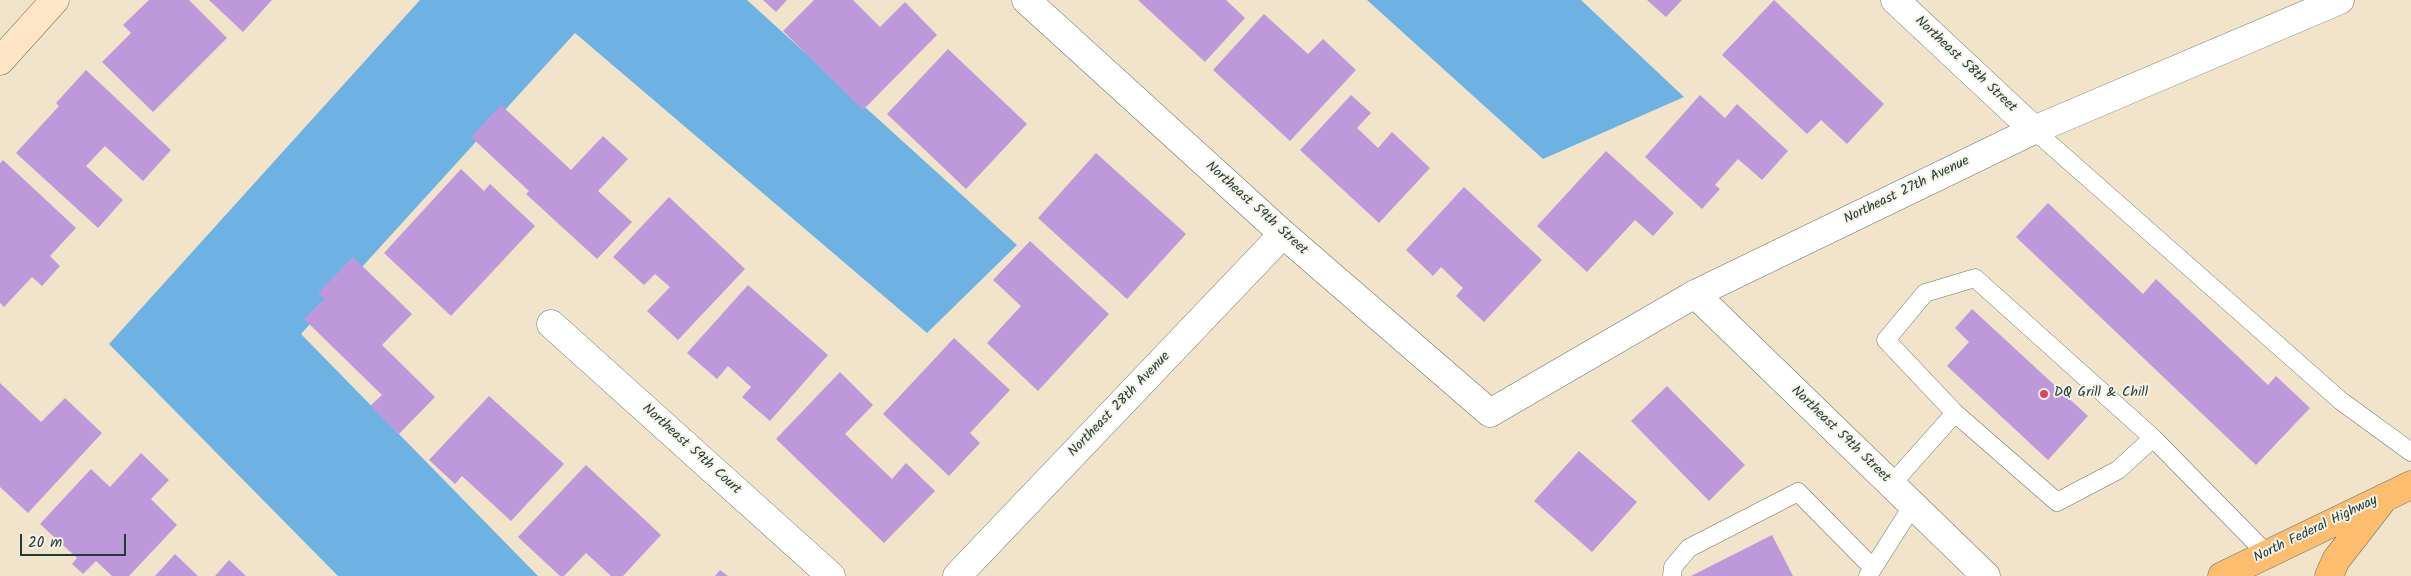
<!DOCTYPE html>
<html>
<head>
<meta charset="utf-8">
<style>
	body { margin:0 }
	#map { position:relative; width:2411px; height:576px; overflow:hidden; background:#f1e4ca; font-family:Kalam,sans-serif }
	canvas { display:block }
	.scale { position:absolute; left:20px; top:534px; width:106px; height:22px; box-sizing:border-box; border:2px solid #1f3d34; border-top:0; padding-left:6px; font-size:15px; line-height:18px; white-space:nowrap; color:#1f3d34; -webkit-text-stroke:4px #f7f3e8; paint-order:stroke }
</style>
</head>
<body>
<div id="map">
<canvas width="2411" height="576"></canvas>
<div class="scale">20 m</div>
</div>
<script>
const ctx = document.querySelector('canvas').getContext('2d');
ctx.lineJoin = 'round';
function paint(path, color) {
  ctx.fillStyle = color;
  ctx.fill(path, 'evenodd');
}
function trace(path, color, width, dash) {
  ctx.strokeStyle = color;
  ctx.lineWidth = width;
  ctx.lineCap = dash ? 'butt' : 'round';
  ctx.setLineDash(dash || []);
  ctx.stroke(path);
}
function write(font, color, halo, rows, align = 'center') {
  ctx.font = font + ' Kalam,sans-serif';
  ctx.lineWidth = 4;
  ctx.setLineDash([]);
  ctx.textBaseline = 'middle';
  ctx.strokeStyle = halo;
  ctx.fillStyle = color;
  for (const [text, x, y, turn = 0] of rows) {
    ctx.save();
    ctx.translate(x, y);
    ctx.rotate((+turn || 0) * Math.PI / 180);
    ctx.textAlign = isNaN(turn) ? turn : align;
    if (halo) ctx.strokeText(text, 0, 0);
    ctx.fillText(text, 0, 0);
    ctx.restore();
  }
}
paint(new Path2D(`
	M 420,0 L 747,0 L 1017,245 L 927,333 L 575,33 L 301,334 L 538,576 L 338,576 L 109,344 Z
	M 1367,0 L 1581,0 L 1684,97 L 1543,159 Z`), '#6eb2e4');
paint(new Path2D(`
	M 149,0 L 189,0 L 227,38 L 153,112 L 102,62 L 131,33 L 123,25 Z
	M 209,0 L 272,0 L 243,32 Z
	M 763,0 L 787,0 L 776,12 Z
	M 814,0 L 853,0 L 880,27 L 905,2 L 937,35 L 863,110 L 783,31 Z
	M 1138,0 L 1226,0 L 1245,18 L 1205,62 Z
	M 1647,0 L 1682,0 L 1666,17 Z
	M 1774,0 L 1884,104 L 1847,144 L 1821,120 L 1807,134 L 1722,55 Z
	M 1264,14 L 1308,54 L 1323,39 L 1356,70 L 1290,141 L 1213,70 Z
	M 948,49 L 1027,124 L 966,189 L 887,114 Z
	M 86,70 L 171,150 L 143,181 L 105,146 L 86,166 L 123,200 L 98,228 L 16,153 L 59,106 L 56,103 Z
	M 1351,95 L 1371,113 L 1357,128 L 1378,148 L 1392,132 L 1430,168 L 1379,223 L 1300,150 Z
	M 1700,95 L 1725,118 L 1737,104 L 1788,151 L 1762,180 L 1738,159 L 1715,185 L 1720,189 L 1702,209 L 1645,157 Z
	M 501,105 L 571,170 L 603,136 L 628,159 L 598,191 L 632,222 L 597,259 L 526,194 L 529,191 L 471,137 Z
	M 1606,151 L 1674,213 L 1653,236 L 1635,220 L 1587,272 L 1537,226 Z
	M 1096,153 L 1186,234 L 1127,299 L 1038,218 Z
	M 3,160 L 76,228 L 50,256 L 60,266 L 42,286 L 32,277 L 4,307 L 0,303 L 0,163 Z
	M 461,169 L 484,191 L 490,184 L 535,226 L 451,316 L 384,253 Z
	M 1464,187 L 1542,260 L 1484,322 L 1456,296 L 1463,288 L 1441,267 L 1433,276 L 1406,250 Z
	M 669,197 L 745,269 L 678,340 L 647,311 L 670,287 L 655,274 L 644,285 L 613,257 Z
	M 2048,203 L 2143,294 L 2156,279 L 2268,385 L 2276,376 L 2310,408 L 2256,465 L 2016,237 Z
	M 1030,241 L 1109,314 L 1038,391 L 987,343 L 1021,306 L 993,280 Z
	M 353,257 L 412,314 L 382,345 L 435,397 L 399,434 L 370,406 L 382,395 L 304,319 L 324,299 L 318,293 Z
	M 748,285 L 828,355 L 770,421 L 742,397 L 751,387 L 728,366 L 717,379 L 687,353 Z
	M 1972,309 L 2088,416 L 2048,460 L 1947,366 L 1969,342 L 1955,328 Z
	M 954,338 L 1010,390 L 970,433 L 980,443 L 949,476 L 883,414 Z
	M 840,372 L 873,405 L 845,434 L 892,479 L 906,463 L 935,491 L 884,543 L 776,439 Z
	M 0,383 L 41,422 L 65,398 L 102,433 L 28,513 L 0,487 Z
	M 1667,386 L 1745,465 L 1709,501 L 1631,421 Z
	M 489,396 L 564,464 L 511,521 L 462,476 L 455,484 L 429,460 Z
	M 1579,451 L 1637,502 L 1592,552 L 1534,501 Z
	M 141,453 L 169,480 L 151,499 L 177,525 L 129,576 L 112,576 L 96,561 L 83,574 L 72,564 L 77,558 L 40,524 L 91,469 L 110,487 Z
	M 586,465 L 661,535 L 623,576 L 611,576 L 586,553 L 564,576 L 560,576 L 518,537 Z
	M 1772,535 L 1793,576 L 1691,576 Z
	M 175,554 L 198,576 L 155,576 Z
	M 229,560 L 246,576 L 215,576 Z
	M 720,570 L 728,576 L 715,576 Z`), '#bd99db');
const lane = new Path2D(`
	M 2034,130 L 2341,401 L 2411,452
	M 2153,438 L 2118,470 L 2057,502 L 1955,413 L 1886,340 L 1925,293 L 1975,278 L 2153,438 L 2267,554
	M 1891,485 L 1955,413
	M 1672,576 L 1673,567 L 1689,548 L 1798,492 L 1873,568
	M 1868,576 L 1913,505`);
const street = new Path2D(`
	M 1026,0 L 1283,234 L 1490,413 L 1695,294 L 2034,130 L 2340,0
	M 1895,0 L 2034,130
	M 1695,294 L 1986,576
	M 551,324 L 831,576
	M 957,576 L 1283,234`);
const secondary = new Path2D(`
	M 0,61 L 55,0`);
const primary = new Path2D(`
	M 2222,576 L 2411,485
	M 2329,576 L 2336,560 L 2381,502`);
trace(lane, '#687768', 19);
trace(street, '#687768', 29);
trace(secondary, '#687768', 29);
trace(primary, '#687768', 29);
trace(lane, '#fff', 18);
trace(street, '#fff', 28);
trace(secondary, '#fee5c5', 28);
trace(primary, '#fcbd6f', 28);
for (const [x, y, r, color] of [
	[2044,394,5,"#d1495b"]
]) {
  const dot = new Path2D();
  dot.arc(x, y, r, 0, 2 * Math.PI);
  ctx.fillStyle = color;
  ctx.fill(dot);
  trace(dot, '#f7f3e8', 2);
}
write('14px', '#1f3d34', '#f7f3e8', [
	["Northeast 58th Street",1965,65,43],
	["Northeast 27th Avenue",1907,191,-26],
	["Northeast 59th Street",1256,209,42],
	["Northeast 28th Avenue",1120,405,-46],
	["Northeast 59th Street",1840,435,44],
	["Northeast 59th Court",691,450,42],
	["North Federal Highway",2316,530,-26]
]);
write('14px', '#1f3d34', '#f7f3e8', [
	["DQ Grill & Chill",2054,394]
], 'left');
</script>
</body>
</html>
